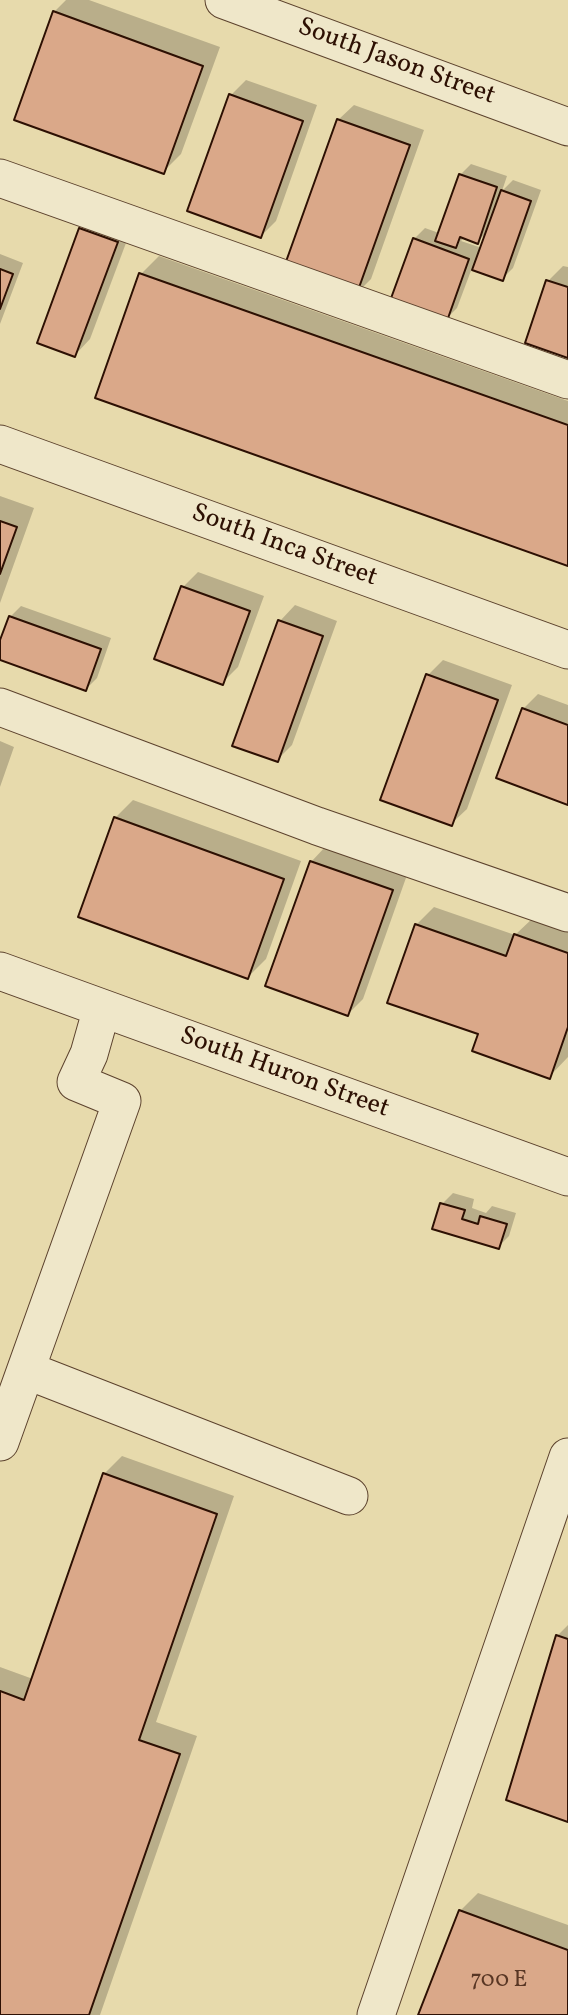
<!DOCTYPE html>
<html>
<head>
<meta charset="utf-8">
<style>
	body { margin:0 }
	canvas { display:block; background:#e7daac }
</style>
</head>
<body>
<canvas width="568" height="2015"></canvas>
<script>
const ctx = document.querySelector('canvas').getContext('2d');
ctx.lineJoin = 'round';
function paint(path, color) {
  ctx.fillStyle = color;
  ctx.fill(path, 'evenodd');
}
function trace(path, color, width, dash) {
  ctx.strokeStyle = color;
  ctx.lineWidth = width;
  ctx.lineCap = dash ? 'butt' : 'round';
  ctx.setLineDash(dash || []);
  ctx.stroke(path);
}
function write(font, color, halo, rows, align = 'center') {
  ctx.font = font + ' Vollkorn,serif';
  ctx.lineWidth = 7;
  ctx.setLineDash([]);
  ctx.textBaseline = 'middle';
  ctx.strokeStyle = halo;
  ctx.fillStyle = color;
  for (const [text, x, y, turn = 0] of rows) {
    ctx.save();
    ctx.translate(x, y);
    ctx.rotate((+turn || 0) * Math.PI / 180);
    ctx.textAlign = isNaN(turn) ? turn : align;
    if (halo) ctx.strokeText(text, 0, 0);
    ctx.fillText(text, 0, 0);
    ctx.restore();
  }
}
paint(new Path2D(`
	M 66,0 L 89,0 L 220,47 L 181,154 L 163,172 L 54,12 Z
	M 246,80 L 317,105 L 276,221 L 261,236 L 231,95 Z
	M 354,105 L 424,130 L 371,279 L 356,294 L 338,120 Z
	M 471,164 L 507,176 L 502,191 L 513,180 L 541,190 L 513,268 L 502,279 L 472,268 L 457,308 L 446,319 L 414,239 L 425,228 L 439,233 L 460,175 ZM 488,231 L 482,248 L 461,241 L 465,237 L 477,242 Z
	M 96,214 L 132,227 L 90,339 L 75,355 L 81,229 Z
	M 0,254 L 23,263 L 0,324 Z
	M 159,256 L 568,401 L 568,564 L 141,274 Z
	M 563,266 L 568,267 L 568,356 L 548,281 Z
	M 0,496 L 34,508 L 0,603 Z
	M 198,572 L 264,596 L 238,667 L 222,683 L 183,587 Z
	M 295,605 L 337,621 L 292,745 L 277,760 L 280,621 Z
	M 21,606 L 111,638 L 97,678 L 86,689 L 0,658 L 0,645 L 10,617 Z
	M 443,660 L 512,685 L 467,809 L 451,824 L 428,675 Z
	M 538,694 L 568,705 L 568,803 L 523,709 Z
	M 0,741 L 14,747 L 0,787 Z
	M 133,800 L 301,861 L 266,959 L 248,977 L 115,818 Z
	M 326,846 L 407,875 L 363,999 L 348,1014 L 311,862 Z
	M 434,907 L 515,935 L 534,917 L 568,929 L 568,1057 L 549,1077 L 416,925 Z
	M 453,1193 L 474,1199 L 472,1208 L 486,1213 L 492,1206 L 516,1213 L 509,1236 L 498,1247 L 442,1204 Z
	M 122,1456 L 234,1496 L 156,1722 L 197,1736 L 100,2015 L 0,2015 L 0,1667 L 33,1679 L 104,1474 Z
	M 568,1625 L 568,1820 L 557,1636 Z
	M 478,1893 L 568,1925 L 568,2015 L 420,2015 L 460,1911 Z`), '#0003');
const building = new Path2D(`
	M 53,11 L 203,66 L 164,174 L 14,120 Z
	M 229,94 L 303,121 L 261,238 L 187,211 Z
	M 337,119 L 410,145 L 356,296 L 283,270 Z
	M 459,174 L 497,187 L 478,244 L 460,237 L 456,248 L 435,241 Z
	M 501,190 L 531,201 L 503,281 L 472,270 Z
	M 79,228 L 118,242 L 75,357 L 37,343 Z
	M 413,238 L 469,259 L 447,321 L 390,301 Z
	M 0,269 L 13,274 L 0,309 Z
	M 139,273 L 568,425 L 568,566 L 95,398 Z
	M 546,280 L 568,287 L 568,358 L 525,343 Z
	M 0,521 L 17,527 L 0,574 Z
	M 181,586 L 250,611 L 223,685 L 154,659 Z
	M 9,616 L 101,649 L 86,691 L 0,660 L 0,640 Z
	M 278,620 L 323,636 L 278,762 L 232,746 Z
	M 426,674 L 498,700 L 452,826 L 380,800 Z
	M 522,708 L 568,725 L 568,805 L 496,778 Z
	M 114,817 L 284,879 L 248,979 L 78,917 Z
	M 310,861 L 393,890 L 348,1016 L 265,986 Z
	M 415,924 L 506,956 L 514,934 L 568,953 L 568,1027 L 550,1079 L 472,1051 L 478,1034 L 387,1003 Z
	M 440,1203 L 465,1210 L 462,1219 L 478,1224 L 480,1216 L 507,1224 L 499,1249 L 432,1229 Z
	M 103,1473 L 217,1514 L 139,1740 L 180,1754 L 89,2015 L 0,2015 L 0,1691 L 24,1700 Z
	M 556,1635 L 568,1639 L 568,1822 L 506,1800 Z
	M 459,1910 L 568,1950 L 568,2015 L 418,2015 Z`);
paint(building, '#daa889');
trace(building, '#2d1003', 2);
const minor = new Path2D(`
	M 224,0 L 568,127
	M 0,178 L 568,380
	M 0,444 L 568,650
	M 0,707 L 317,826 L 568,913
	M 0,971 L 568,1177
	M 26,1370 L 349,1496
	M 0,1442 L 122,1101 L 76,1082 L 89,1054 L 102,1008
	M 376,2015 L 568,1457`);
trace(minor, '#5c422d', 39);
trace(minor, '#efe7c9', 37);
write('23px', '#583624', null, [
	["700 E",499,1982]
]);
write('26px', '#2d1003', '#efe7c9', [
	["South Jason Street",396,63,20],
	["South Inca Street",284,547,20],
	["South Huron Street",284,1074,20]
]);
</script>
</body>
</html>
